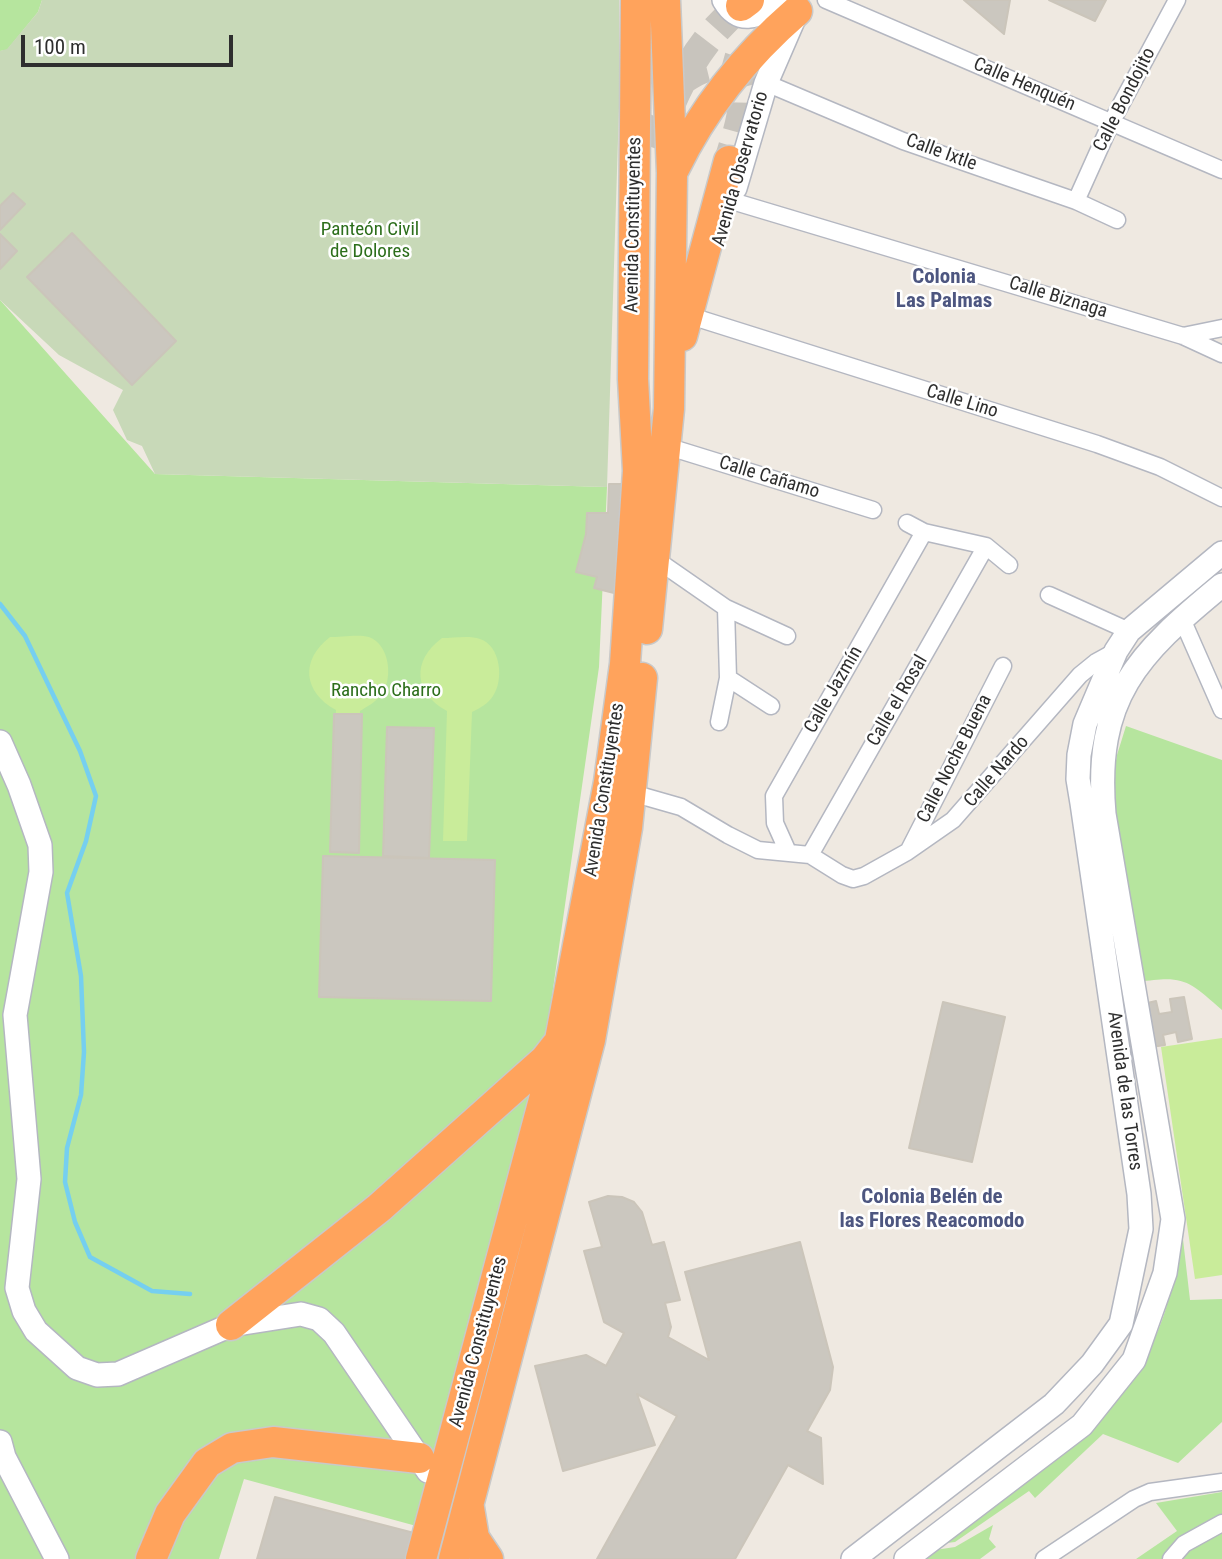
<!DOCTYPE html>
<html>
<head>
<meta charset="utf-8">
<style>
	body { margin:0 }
	#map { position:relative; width:1222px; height:1559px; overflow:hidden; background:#efe9e1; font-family:"Roboto Condensed",sans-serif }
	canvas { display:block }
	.scale { position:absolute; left:21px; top:35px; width:212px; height:32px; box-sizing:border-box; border:4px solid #2e2e2e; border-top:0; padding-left:9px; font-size:21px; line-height:24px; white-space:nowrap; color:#2e2e2e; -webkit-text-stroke:5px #fff; paint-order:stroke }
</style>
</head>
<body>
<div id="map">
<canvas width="1222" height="1559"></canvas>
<div class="scale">100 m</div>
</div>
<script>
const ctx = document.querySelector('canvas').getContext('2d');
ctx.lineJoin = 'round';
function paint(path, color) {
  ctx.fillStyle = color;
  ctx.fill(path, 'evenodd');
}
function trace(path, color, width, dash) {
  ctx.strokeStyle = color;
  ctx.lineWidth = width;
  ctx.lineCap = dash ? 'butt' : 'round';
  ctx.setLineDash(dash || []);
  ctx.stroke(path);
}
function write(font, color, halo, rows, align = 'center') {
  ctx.font = font + ' "Roboto Condensed",sans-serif';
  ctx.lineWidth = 5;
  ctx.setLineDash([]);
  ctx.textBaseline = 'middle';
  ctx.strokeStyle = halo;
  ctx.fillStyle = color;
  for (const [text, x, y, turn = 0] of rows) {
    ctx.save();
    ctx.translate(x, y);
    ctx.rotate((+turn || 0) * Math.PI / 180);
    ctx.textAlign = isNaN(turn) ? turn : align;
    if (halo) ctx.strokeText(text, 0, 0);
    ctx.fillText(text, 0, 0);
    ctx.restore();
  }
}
paint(new Path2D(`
	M 0,0 L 42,0 L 38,12 L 7,50 L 0,51 Z
	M 0,300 L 155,474 L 607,487 L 599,667 L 544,1052 L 420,1527 L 244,1479 L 219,1559 L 0,1559 Z
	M 1126,726 L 1222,760 L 1222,1010 C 1188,980 1184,975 1138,982 L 1111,788 L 1117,755 Z
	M 1178,1196 L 1190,1300 L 1222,1299 L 1222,1422 L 1178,1463 L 1103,1434 L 1035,1498 L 1029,1491 L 955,1542 L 939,1544 L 1131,1379 C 1175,1315 1176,1271 1178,1196 Z
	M 1222,1492 L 1222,1559 L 1136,1559 L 1177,1531 L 1156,1503 Z
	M 993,1525 L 989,1539 L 996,1547 L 980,1559 L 917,1559 L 935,1550 L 955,1547 Z`), '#b6e59e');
paint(new Path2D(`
	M 42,0 L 619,0 L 619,108 L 607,487 L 155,474 L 142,446 L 127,440 L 113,410 L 123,390 L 59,355 L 0,300 L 0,51 L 7,49 L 38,12 Z`), '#c8d9b8');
paint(new Path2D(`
	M 330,637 C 341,637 359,634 369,637 C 390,645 393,678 382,694 C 376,702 368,706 360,711 L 356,840 L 331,839 L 336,710 C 303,692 300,660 330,637 Z
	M 442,638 C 453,638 470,635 480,639 C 501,646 504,680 493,696 C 488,704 480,708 472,712 L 467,841 L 443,841 L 447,711 C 414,693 411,661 442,638 Z
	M 1222,1038 L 1222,1275 L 1195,1279 L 1161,1047 Z`), '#c9ec9a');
trace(new Path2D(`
	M 0,604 L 25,636 L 80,751 L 96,796 L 86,841 L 67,893 L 81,976 L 84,1052 L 81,1095 L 67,1148 L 65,1182 L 75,1222 L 90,1257 L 152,1291 L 190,1294`), '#75cff0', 4.5);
const building = new Path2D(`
	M 964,0 L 1010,0 L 1004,34 Z
	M 1049,0 L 1106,0 L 1095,21 Z
	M 13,193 L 25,204 L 0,230 L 0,206 Z
	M 72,233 L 176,341 L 132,385 L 27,277 Z
	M 0,234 L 17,251 L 0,269 Z
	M 609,484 L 630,484 L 620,573 L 614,593 L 594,588 L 597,577 L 576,572 L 586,534 L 587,513 L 608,513 Z
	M 334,714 L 362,714 L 359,853 L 330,852 Z
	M 387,727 L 434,728 L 429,858 L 383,856 Z
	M 323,856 L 495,860 L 491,1001 L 319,997 Z
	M 1184,997 L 1192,1039 L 1178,1042 L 1176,1032 L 1163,1035 L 1165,1045 L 1151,1047 L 1143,1004 L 1156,1001 L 1159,1014 L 1172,1012 L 1170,999 Z
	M 943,1002 L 1005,1017 L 972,1162 L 909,1148 Z
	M 608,1196 L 622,1197 L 634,1202 L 642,1212 L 652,1245 L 664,1242 L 680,1300 L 665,1303 L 671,1327 L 668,1337 L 709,1360 L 685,1272 L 800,1242 L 833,1367 L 830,1390 L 807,1431 L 821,1438 L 823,1484 L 788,1465 L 735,1559 L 597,1559 L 677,1416 L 637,1394 L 655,1445 L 563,1471 L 535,1366 L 586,1355 L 606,1366 L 624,1333 L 604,1322 L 584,1251 L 602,1247 L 589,1202 Z
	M 275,1497 L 418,1534 L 412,1559 L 257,1559 Z`);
paint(building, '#cbc7bf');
trace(building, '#cbc5ba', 2);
trace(new Path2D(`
	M 680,81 C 694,72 709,61 726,69 C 758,85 736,135 729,161
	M 654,148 C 672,93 696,42 741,6`), '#c8c4bd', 30, [30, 15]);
const street = new Path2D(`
	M 826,0 L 1222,170
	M 766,83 L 903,141 L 1076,201 L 1117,220
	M 732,201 L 1183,336 L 1222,354
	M 1076,201 L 1111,123 L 1177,0
	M 697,318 L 1097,444 L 1160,467 L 1222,498
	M 1183,336 L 1222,328
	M 666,446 L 873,510
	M 907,523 L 924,532 L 986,546 L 1009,565
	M 654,558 L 726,608 L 787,636
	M 1049,595 L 1129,631
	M 1182,619 L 1222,710
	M 728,678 L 771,706
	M 719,722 L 728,678 L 726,608
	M 632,793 L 681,807 L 728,835 L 758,850 L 810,855 L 842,875 L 853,879 L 864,876 L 907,852 L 953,820 L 1080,675 L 1096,662 L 1116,651
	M 909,850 L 1003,666
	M 788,852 L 775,823 L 774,796 L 924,532
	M 810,855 L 986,546
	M 1044,1559 L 1134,1499 L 1150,1492 L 1222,1482
	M 1171,1559 L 1184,1544 L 1222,1523`);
const secondary = new Path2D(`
	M 724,0 C 739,25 759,18 777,0
	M 735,188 L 766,83 L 795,16
	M 0,742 L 19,785 L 40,845 L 41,872 L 15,1015 L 29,1179 L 17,1288 L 24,1311 L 36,1331 L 77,1368 L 97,1375 L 118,1374 L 231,1325 L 301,1314 L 319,1319 L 334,1333 L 428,1471
	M 0,1442 L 4,1457 L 57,1559
	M 853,1559 L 1054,1404 L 1092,1364 L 1121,1324 L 1141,1229 L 1139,1194 L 1082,803 L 1078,779 L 1079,755 L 1085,724 L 1116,651 L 1129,631 L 1222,553
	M 906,1559 L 1082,1425 L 1134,1360 L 1165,1273 L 1173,1219 L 1104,814 C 1094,697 1137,655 1222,585`);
const highway = new Path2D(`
	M 741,6 L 749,0
	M 674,169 C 704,107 745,56 797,11
	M 682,336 L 729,161
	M 647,629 L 669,409 L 672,173 L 665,0
	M 231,1325 L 379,1208 L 545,1060 L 556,1046
	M 469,1508 L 474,1538 L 488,1559
	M 151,1559 L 170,1514 L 207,1463 L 232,1448 L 273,1442 L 419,1458
	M 421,1559 L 560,1040 L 609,782 L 625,664 L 638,471 L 633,379 L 636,0
	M 454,1559 L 590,1040 L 627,828 L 642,678`);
trace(street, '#b4b7c1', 19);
trace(secondary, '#b4b7c1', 26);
trace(highway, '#c9c9c9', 33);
trace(street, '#fff', 16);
trace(secondary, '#fff', 23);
trace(highway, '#ffa35c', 30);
write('19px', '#2e2e2e', '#fff', [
	["Calle Henquén",1024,85,23],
	["Calle Bondojito",1125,100,-63],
	["Calle Ixtle",941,153,20],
	["Avenida Observatorio",741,169,-74],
	["Avenida Constituyentes",634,225,-89],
	["Calle Biznaga",1058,298,17],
	["Calle Lino",962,402,17],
	["Calle Cañamo",769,478,17],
	["Calle Jazmín",834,690,-60],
	["Calle el Rosal",898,701,-60],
	["Calle Noche Buena",955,759,-63],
	["Calle Nardo",997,772,-49],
	["Avenida Constituyentes",605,790,-81],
	["Avenida de las Torres",1124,1091,82],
	["Avenida Constituyentes",479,1342,-75]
]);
write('19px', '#2c6e1b', '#fff', [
	["Panteón Civil",370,230],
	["de Dolores",370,252],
	["Rancho Charro",386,691]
]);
write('bold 21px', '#4d5680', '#fff', [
	["Colonia",944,278],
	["Las Palmas",944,302],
	["Colonia Belén de",932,1198],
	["las Flores Reacomodo",932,1222]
]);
</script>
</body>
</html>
